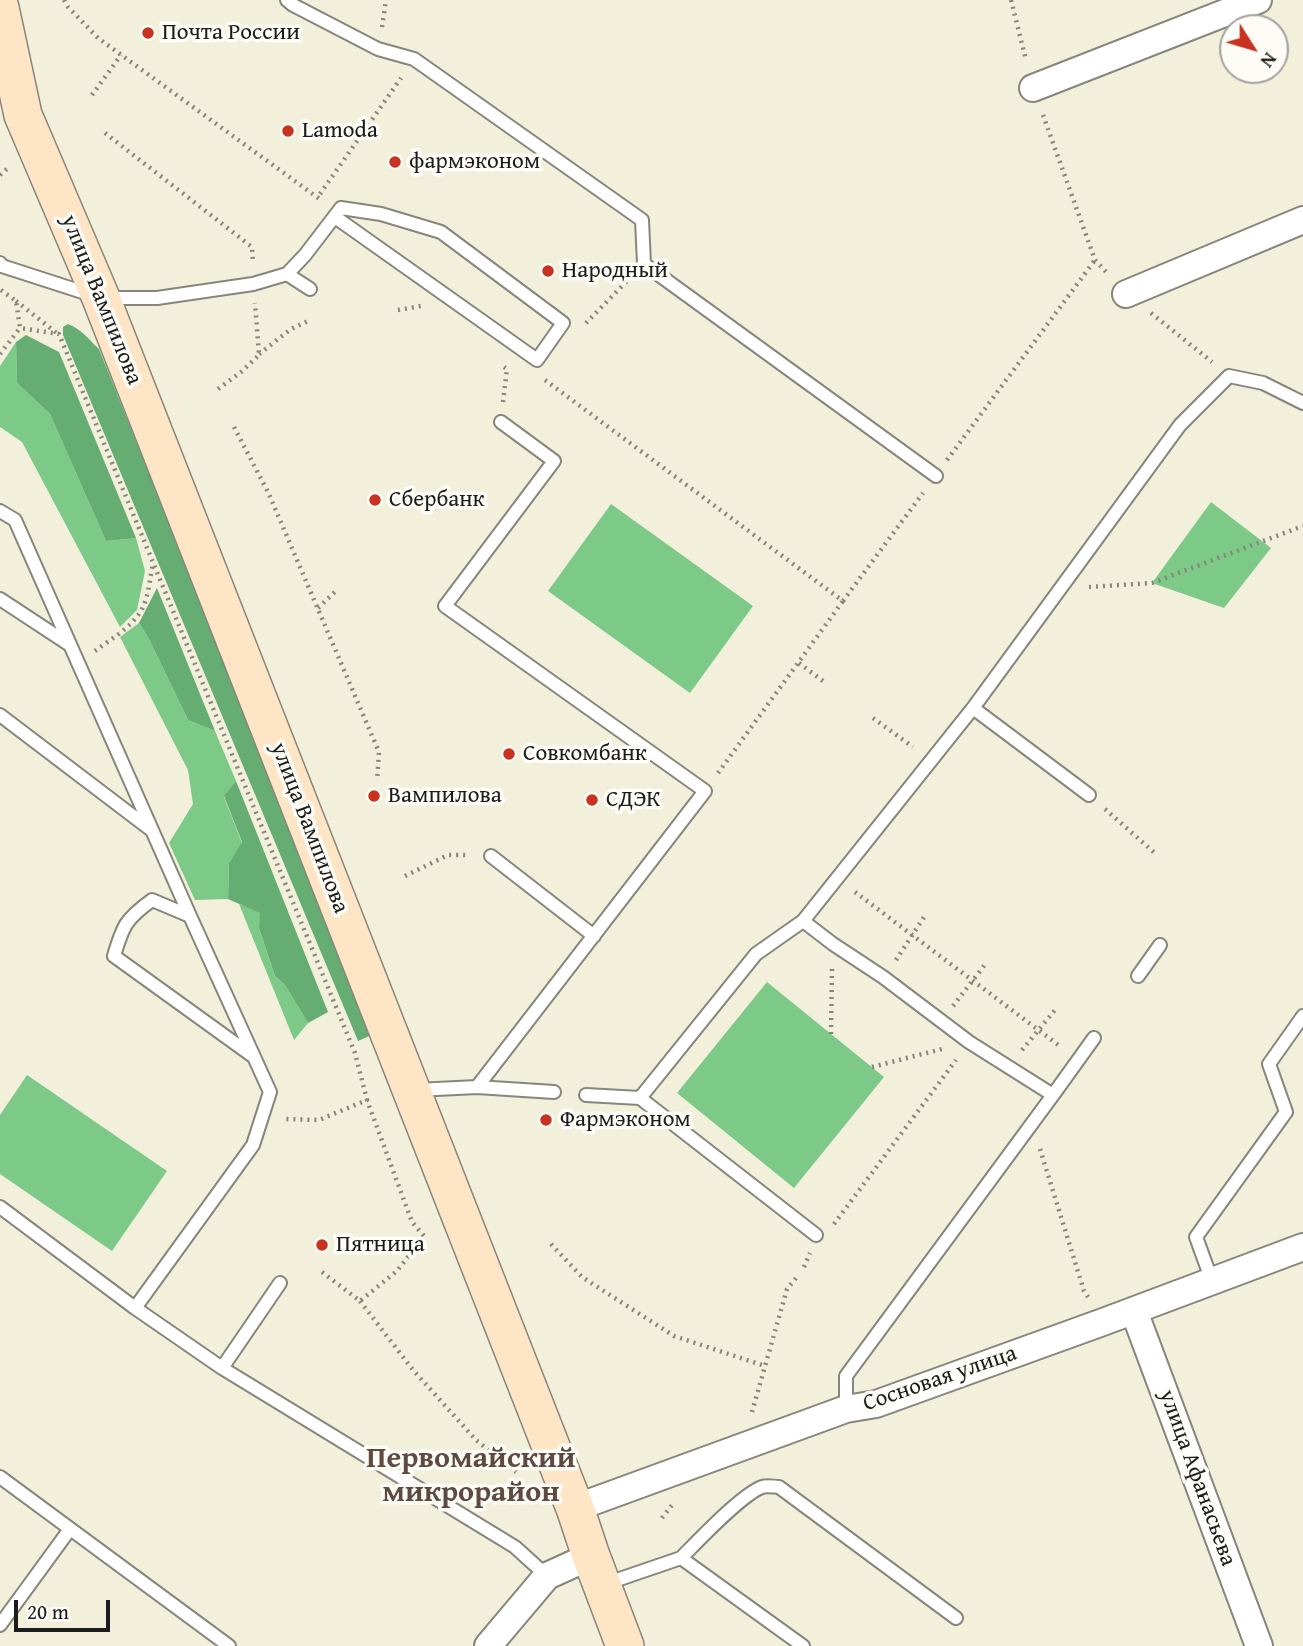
<!DOCTYPE html>
<html>
<head>
<meta charset="utf-8">
<style>
	body { margin:0 }
	#map { position:relative; width:1303px; height:1646px; overflow:hidden; background:#f2efdb; font-family:"Gentium Book Plus",serif }
	canvas { display:block }
	.north { position:absolute; left:1219px; top:14px; width:70px; height:70px; box-sizing:border-box; background:#fdfcf7; border:2px solid #a3a29f; border-radius:50%; rotate:127deg; font-size:19px; font-weight:700; line-height:28px; text-align:center; color:#1c1c1c }
	.north::after { content:''; display:block; margin:auto; width:24px; height:32px; background:#c8321e; clip-path:polygon(50% 0,100% 100%,50% 72%,0 100%) }
	.scale { position:absolute; left:14px; top:1600px; width:96px; height:32px; box-sizing:border-box; border:4px solid #1c1c1c; border-top:0; padding-left:9px; font-size:21px; line-height:24px; white-space:nowrap; color:#1c1c1c; -webkit-text-stroke:5px #fdfcf7; paint-order:stroke }
</style>
</head>
<body>
<div id="map">
<canvas width="1303" height="1646"></canvas>
<div class="north">N</div>
<div class="scale">20 m</div>
</div>
<script>
const ctx = document.querySelector('canvas').getContext('2d');
ctx.lineJoin = 'round';
function paint(path, color) {
  ctx.fillStyle = color;
  ctx.fill(path, 'evenodd');
}
function trace(path, color, width, dash) {
  ctx.strokeStyle = color;
  ctx.lineWidth = width;
  ctx.lineCap = dash ? 'butt' : 'round';
  ctx.setLineDash(dash || []);
  ctx.stroke(path);
}
function write(font, color, halo, rows, align = 'center') {
  ctx.font = font + ' "Gentium Book Plus",serif';
  ctx.lineWidth = 7;
  ctx.setLineDash([]);
  ctx.textBaseline = 'middle';
  ctx.strokeStyle = halo;
  ctx.fillStyle = color;
  for (const [text, x, y, turn = 0] of rows) {
    ctx.save();
    ctx.translate(x, y);
    ctx.rotate((+turn || 0) * Math.PI / 180);
    ctx.textAlign = isNaN(turn) ? turn : align;
    if (halo) ctx.strokeText(text, 0, 0);
    ctx.fillText(text, 0, 0);
    ctx.restore();
  }
}
paint(new Path2D(`
	M 16,342 L 17,383 L 50,414 L 106,541 L 136,538 L 145,571 L 137,610 L 120,627 L 22,442 L 0,427 L 0,366 Z
	M 1211,502 L 1271,548 L 1224,608 L 1152,583 Z
	M 611,504 L 753,606 L 690,693 L 548,591 Z
	M 139,623 L 149,639 L 188,720 L 215,731 L 236,781 L 224,797 L 242,843 L 229,863 L 228,899 L 195,900 L 169,843 L 193,804 L 188,770 L 120,637 Z
	M 239,904 L 261,912 L 259,928 L 275,976 L 285,985 L 308,1023 L 294,1040 Z
	M 767,982 L 884,1077 L 794,1188 L 677,1093 Z
	M 27,1075 L 167,1171 L 112,1251 L 0,1174 L 0,1115 Z`), '#7dc988');
paint(new Path2D(`
	M 68,324 C 83,330 87,338 99,349 L 374,1034 L 358,1041 L 63,335 L 63,327 Z
	M 26,335 L 59,352 L 136,538 L 106,541 L 50,414 L 17,383 L 16,342 Z
	M 157,588 L 215,731 L 188,720 L 149,639 L 139,623 Z
	M 236,781 L 328,1012 L 308,1023 L 285,985 L 275,976 L 259,928 L 260,913 L 228,899 L 229,863 L 242,842 L 224,796 Z`), '#66ad74');
const lane = new Path2D(`
	M 287,0 L 293,5 L 378,49 L 414,59 L 642,220 L 644,264 L 936,476
	M 0,263 L 2,266 L 101,298 L 157,298 L 253,284 L 287,274 L 305,255 L 341,208 L 381,214 L 441,232 L 563,323 L 537,360 L 335,217
	M 287,274 L 310,289
	M 0,511 L 15,520 L 190,916 L 270,1092 L 253,1145 L 135,1308
	M 0,599 L 70,645
	M 973,708 L 1089,795
	M 0,715 L 150,829
	M 491,856 L 594,936
	M 190,916 L 152,900 C 126,919 123,925 114,956 L 254,1057
	M 803,921 L 973,708 L 1180,425 L 1229,376 L 1263,383 L 1303,403
	M 1138,976 L 1160,945
	M 477,1087 L 705,791 L 445,606 L 554,461 L 501,422
	M 416,1090 L 477,1087 L 554,1092
	M 586,1095 L 640,1098 L 756,954 L 803,921 L 833,944 L 883,977 L 969,1042 L 1053,1095 L 846,1376 L 846,1409
	M 1053,1095 L 1094,1038
	M 640,1098 L 816,1235
	M 0,1207 L 135,1308 L 222,1368 L 515,1547 L 547,1576
	M 1212,1281 L 1196,1237 L 1286,1112 L 1269,1064 L 1303,1016
	M 222,1368 L 280,1283
	M 0,1477 L 229,1646
	M 681,1558 C 698,1541 741,1495 762,1487 C 767,1485 774,1487 779,1487 L 956,1618
	M 605,1584 L 681,1558 L 803,1646
	M 0,1625 L 70,1529`);
const street = new Path2D(`
	M 1033,88 L 1258,0
	M 1126,294 L 1303,220
	M 1134,1311 L 1259,1646
	M 575,1508 L 846,1409 L 876,1404 L 1103,1322 L 1303,1247
	M 488,1646 L 547,1576 L 591,1556`);
const secondary = new Path2D(`
	M 0,8 L 23,115 L 101,298 L 575,1508 L 591,1556 L 625,1646`);
trace(lane, '#87867c', 16);
trace(street, '#87867c', 30);
trace(secondary, '#87867c', 40);
trace(new Path2D(`
	M 64,0 L 68,7 L 98,38 L 321,200
	M 1011,0 L 1026,60
	M 382,27 L 386,0
	M 92,95 L 121,55
	M 1043,115 L 1095,260 L 1108,274
	M 105,133 L 252,247 L 253,263
	M 0,175 L 10,166
	M 320,194 L 401,78
	M 1,290 L 16,301 L 20,328 L 59,334 L 355,1053 L 367,1100 L 319,1120 L 283,1119
	M 16,301 L 58,334
	M 398,310 L 421,306
	M 1151,313 L 1212,362
	M 586,323 L 629,279
	M 0,354 L 20,328
	M 259,354 L 291,329 L 310,320
	M 545,380 L 843,601 L 923,493
	M 218,389 L 241,372 L 259,355 L 255,303
	M 503,402 L 507,369 L 504,367
	M 234,427 L 268,492 L 379,752 L 377,781
	M 947,460 L 1095,260
	M 1089,587 L 1152,583 L 1303,526
	M 318,608 L 337,590
	M 95,651 C 111,639 134,626 143,607 C 149,594 150,577 153,564
	M 799,663 L 823,681
	M 873,718 L 913,747
	M 718,773 L 843,601
	M 1105,809 L 1157,855
	M 405,876 L 448,855 L 470,855
	M 855,892 L 1061,1047
	M 896,960 L 924,917
	M 953,1006 L 987,962
	M 831,1034 L 832,969
	M 1022,1050 L 1055,1010
	M 872,1067 L 942,1049
	M 1040,1149 L 1084,1291 L 1088,1297
	M 834,1224 L 956,1060
	M 551,1244 L 582,1277 L 674,1336 L 765,1366
	M 804,1267 L 810,1253
	M 322,1272 L 360,1301 L 397,1271 L 424,1236 L 412,1222 L 367,1100
	M 360,1301 L 413,1370 L 476,1440 L 516,1472
	M 752,1412 L 787,1289 L 796,1278
	M 662,1518 L 672,1505`), '#87867c', 4.5, [2, 5]);
trace(lane, '#fff', 12);
trace(street, '#fff', 26);
trace(secondary, '#fee5c5', 37);
for (const [x, y, r, color] of [
	[148,33,7,"#c8321e"],
	[288,131,7,"#c8321e"],
	[395,162,7,"#c8321e"],
	[548,271,7,"#c8321e"],
	[375,500,7,"#c8321e"],
	[509,754,7,"#c8321e"],
	[374,796,7,"#c8321e"],
	[592,800,7,"#c8321e"],
	[546,1120,7,"#c8321e"],
	[322,1245,7,"#c8321e"]
]) {
  const dot = new Path2D();
  dot.arc(x, y, r, 0, 2 * Math.PI);
  ctx.fillStyle = color;
  ctx.fill(dot);
  trace(dot, '#fdfcf7', 2.5);
}
write('23px', '#1c1c1c', '#fdfcf7', [
	["Почта России",162,33],
	["Lamoda",302,131],
	["фармэконом",409,162],
	["Народный",562,271],
	["Сбербанк",389,500],
	["Совкомбанк",523,754],
	["Вампилова",388,796],
	["СДЭК",606,800],
	["Фармэконом",560,1120],
	["Пятница",336,1245]
], 'left');
write('23px', '#1c1c1c', '#fdfcf7', [
	["улица Вампилова",101,300,68],
	["улица Вампилова",309,828,69],
	["Сосновая улица",940,1379,-19],
	["улица Афанасьева",1197,1478,70]
]);
write('bold 30px', '#5e4a43', '#fdfcf7', [
	["Первомайский",471,1459],
	["микрорайон",471,1493]
]);
</script>
</body>
</html>
